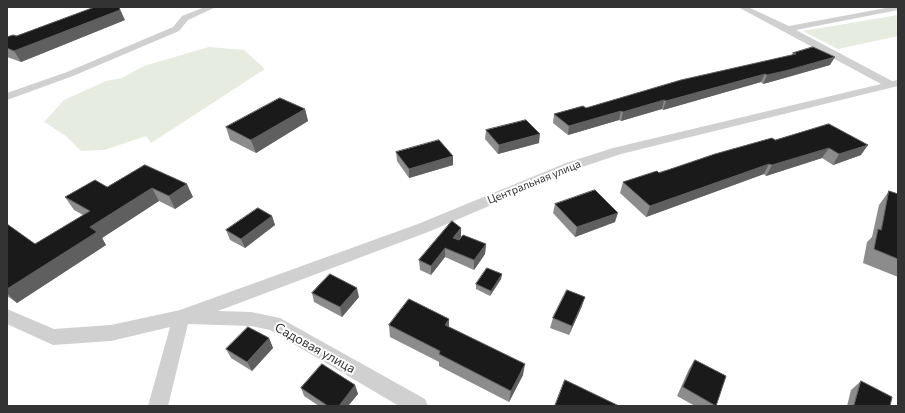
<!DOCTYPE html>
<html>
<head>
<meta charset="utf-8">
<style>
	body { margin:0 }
	#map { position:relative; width:905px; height:413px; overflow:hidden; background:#fff; font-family:Commissioner,sans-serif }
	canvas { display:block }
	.frame { position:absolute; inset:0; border:8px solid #333; pointer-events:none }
</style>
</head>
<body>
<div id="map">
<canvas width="905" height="413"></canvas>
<div class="frame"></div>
</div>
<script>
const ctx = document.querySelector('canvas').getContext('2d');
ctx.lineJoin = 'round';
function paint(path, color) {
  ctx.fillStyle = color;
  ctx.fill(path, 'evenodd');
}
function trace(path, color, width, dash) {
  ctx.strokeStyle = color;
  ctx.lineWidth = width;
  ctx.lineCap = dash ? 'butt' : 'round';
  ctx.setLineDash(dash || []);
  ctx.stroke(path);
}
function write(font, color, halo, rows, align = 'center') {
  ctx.font = font + ' Commissioner,sans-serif';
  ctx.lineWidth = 4;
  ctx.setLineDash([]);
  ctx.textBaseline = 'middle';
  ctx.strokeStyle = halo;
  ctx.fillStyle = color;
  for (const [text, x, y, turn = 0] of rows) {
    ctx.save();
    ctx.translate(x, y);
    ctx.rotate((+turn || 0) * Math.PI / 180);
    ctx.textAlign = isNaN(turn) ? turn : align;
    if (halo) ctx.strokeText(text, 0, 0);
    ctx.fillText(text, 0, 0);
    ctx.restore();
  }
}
paint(new Path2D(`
	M 898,15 L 898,36 L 838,49 L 803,31 Z
	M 209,47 L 244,50 L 265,69 L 151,143 L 146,136 L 104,150 L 81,151 L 66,136 L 44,122 L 64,100 L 106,81 L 122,78 L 144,66 Z`), '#e6ecdf');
paint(new Path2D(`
	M 205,7 L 216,7 L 188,20 L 179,31 L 73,76 L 7,100 L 7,93 L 67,72 L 173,27 L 182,16 Z
	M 738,7 L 748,7 L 789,26 L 891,7 L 898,7 L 898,10 L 796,30 L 892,81 L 898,80 L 898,86 L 621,154 L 576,169 L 428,232 L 218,311 L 251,312 L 280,318 L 425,399 L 428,406 L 399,406 L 270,330 L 251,326 L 188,324 L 168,406 L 148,406 L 170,327 L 111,341 L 53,345 L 7,324 L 7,309 L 54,329 L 111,325 L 180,310 L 418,224 L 566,163 L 613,148 L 881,84 Z`), '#d0d0d0');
paint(new Path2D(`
	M 125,20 L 21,62 L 7,57 L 7,37 Z
	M 793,53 L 830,65 L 781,79 L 763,84 L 761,82 L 663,110 L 662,109 L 621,121 L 619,120 L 568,135 L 553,123 L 554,114 L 586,108 L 792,55 Z
	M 305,109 L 308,121 L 256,153 L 230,140 L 226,127 Z
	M 829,124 L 861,155 L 833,165 L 822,158 L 766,176 L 764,174 L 646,217 L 620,193 L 623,182 L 775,140 Z
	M 486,130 L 539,143 L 498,154 L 485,139 Z
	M 396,152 L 453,165 L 409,178 L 397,161 Z
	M 145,165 L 193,197 L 175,209 L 159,201 L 102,238 L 106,245 L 17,303 L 7,296 L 7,224 L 35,244 L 83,215 L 74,210 L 65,197 L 107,187 Z
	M 889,191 L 898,194 L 898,277 L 863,263 L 867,242 L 872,237 L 879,205 Z
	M 555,204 L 615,222 L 575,237 L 553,213 Z
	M 272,216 L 275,225 L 245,248 L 230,240 L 226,230 Z
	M 461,237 L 458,240 L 486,244 L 485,254 L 474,270 L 445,257 L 431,275 L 420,270 L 419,260 Z
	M 502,274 L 501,279 L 490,296 L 476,289 L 476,284 Z
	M 312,293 L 359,297 L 342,317 L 314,302 Z
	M 582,306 L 569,335 L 550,328 L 553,318 Z
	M 449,319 L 449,327 L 523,375 L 509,402 L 439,366 L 439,362 L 390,337 L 389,325 Z
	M 269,338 L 273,348 L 252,371 L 231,358 L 226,349 Z
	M 695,360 L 726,376 L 715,406 L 695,406 L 677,396 L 689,369 Z
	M 861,381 L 890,406 L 847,406 L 851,390 Z
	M 355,385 L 358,394 L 348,406 L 319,406 L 304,396 L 301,388 Z`), '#8c8c8c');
paint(new Path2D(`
	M 119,7 L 125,20 L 21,62 L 14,51 Z
	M 835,57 L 830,65 L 781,79 L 763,84 L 767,75 Z
	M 765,74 L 761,82 L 663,110 L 666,101 Z
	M 664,100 L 662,109 L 621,121 L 623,112 Z
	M 305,109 L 308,121 L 256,153 L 251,140 Z
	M 621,111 L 619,120 L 568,135 L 569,126 Z
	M 540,134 L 539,143 L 498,154 L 499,145 Z
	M 868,145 L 861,155 L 833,165 L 839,154 Z
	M 829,148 L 822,158 L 766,176 L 772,165 Z
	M 453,156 L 453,165 L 409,178 L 409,169 Z
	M 769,164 L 764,174 L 646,217 L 650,206 Z
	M 187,184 L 193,197 L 175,209 L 169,196 Z
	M 152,188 L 159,201 L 102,238 L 106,245 L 17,303 L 7,293 L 7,289 L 90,227 Z
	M 618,213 L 615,222 L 575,237 L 577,227 Z
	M 272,216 L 275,225 L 245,248 L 241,239 Z
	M 461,228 L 461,237 L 453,247 L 453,238 Z
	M 486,244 L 485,254 L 474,270 L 474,260 Z
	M 445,248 L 445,257 L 431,275 L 431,266 Z
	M 502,274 L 501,279 L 490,296 L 491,291 Z
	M 357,288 L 359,297 L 342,317 L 340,307 Z
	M 585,297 L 582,306 L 569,335 L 572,326 Z
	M 449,319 L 449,330 L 445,325 Z
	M 269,338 L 273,348 L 252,371 L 247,362 Z
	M 525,364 L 523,375 L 509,402 L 511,391 Z
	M 355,385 L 358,394 L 348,406 L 339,406 Z`), '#5f5f5f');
const building = new Path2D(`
	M 95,7 L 119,7 L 120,10 L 14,51 L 7,48 L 7,37 L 13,35 L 16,36 Z
	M 813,47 L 835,57 L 785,71 L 767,75 L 765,74 L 666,101 L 664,100 L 623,112 L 621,111 L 569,126 L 554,114 L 583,106 L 586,108 L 681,80 L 796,54 L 793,53 Z
	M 280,98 L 305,109 L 251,140 L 226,127 Z
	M 526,120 L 540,134 L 499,145 L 486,130 Z
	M 829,124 L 868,145 L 839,154 L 829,148 L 772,165 L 769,164 L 650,206 L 623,182 L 657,171 L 659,173 L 715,154 L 772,138 L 775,140 Z
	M 439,140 L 453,156 L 409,169 L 396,152 Z
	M 145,165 L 187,184 L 169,196 L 152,188 L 90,227 L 97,232 L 7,289 L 7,224 L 35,244 L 90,211 L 65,197 L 95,180 L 107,187 Z
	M 595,190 L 618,213 L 577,227 L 555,204 Z
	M 889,191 L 898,194 L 898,259 L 874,249 L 878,229 L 881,230 Z
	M 258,208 L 272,216 L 241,239 L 226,230 Z
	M 452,221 L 461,228 L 453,238 L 459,240 L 463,235 L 486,244 L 474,260 L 445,248 L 431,266 L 419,260 Z
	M 487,268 L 502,274 L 491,291 L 476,284 Z
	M 330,274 L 357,288 L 340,307 L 312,293 Z
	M 567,290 L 585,297 L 572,326 L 553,318 Z
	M 409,299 L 449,319 L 445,325 L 525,364 L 511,391 L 439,354 L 440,351 L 389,325 Z
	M 248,327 L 269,338 L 247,362 L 226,349 Z
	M 695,360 L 726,376 L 716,406 L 683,387 Z
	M 322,364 L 355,385 L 339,406 L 328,406 L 301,388 Z
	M 565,380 L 619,406 L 555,406 Z
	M 861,381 L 892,397 L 890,406 L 854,406 Z`);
paint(building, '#1a1a1a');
trace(building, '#5f5f5f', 1);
write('11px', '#333', '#fff', [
	["Центральная улица",534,182,-22]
]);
write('13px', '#333', '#fff', [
	["Садовая улица",315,348,29]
]);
</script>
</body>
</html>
